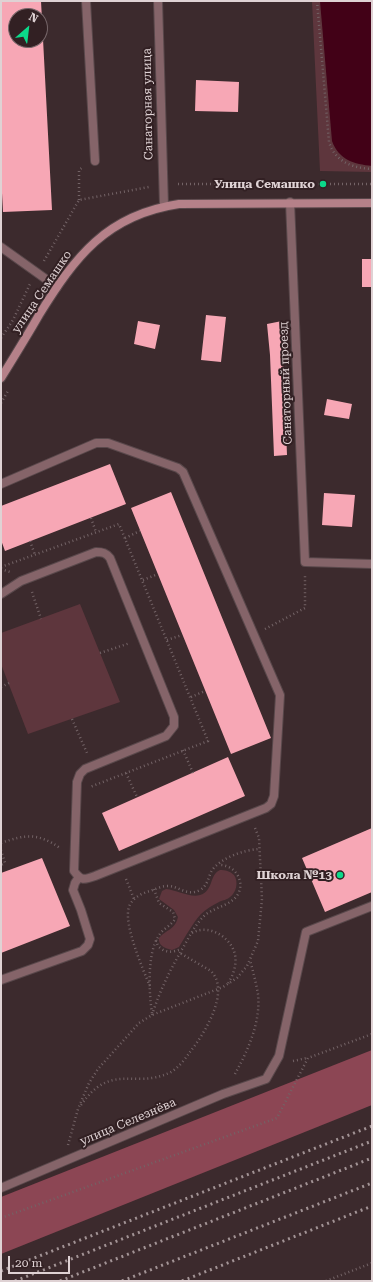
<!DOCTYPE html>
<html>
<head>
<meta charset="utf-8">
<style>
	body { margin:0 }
	#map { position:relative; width:373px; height:1282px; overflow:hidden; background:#3c2a2d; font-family:"Roboto Serif",serif }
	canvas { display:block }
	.frame { position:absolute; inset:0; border:2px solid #dfd2d4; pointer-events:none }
	.north { position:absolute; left:8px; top:8px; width:40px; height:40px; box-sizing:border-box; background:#322023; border:1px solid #77676a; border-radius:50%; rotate:28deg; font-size:11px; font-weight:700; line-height:16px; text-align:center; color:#dfd2d4 }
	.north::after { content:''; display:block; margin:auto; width:14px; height:18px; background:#0cd98a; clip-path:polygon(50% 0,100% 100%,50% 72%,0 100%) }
	.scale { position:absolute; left:8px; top:1256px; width:62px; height:18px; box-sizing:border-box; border:2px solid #dfd2d4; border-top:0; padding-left:5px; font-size:12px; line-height:14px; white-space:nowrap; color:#dfd2d4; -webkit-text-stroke:3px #322023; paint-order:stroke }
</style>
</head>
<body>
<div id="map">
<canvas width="373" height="1282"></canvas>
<div class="frame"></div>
<div class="north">N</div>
<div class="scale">20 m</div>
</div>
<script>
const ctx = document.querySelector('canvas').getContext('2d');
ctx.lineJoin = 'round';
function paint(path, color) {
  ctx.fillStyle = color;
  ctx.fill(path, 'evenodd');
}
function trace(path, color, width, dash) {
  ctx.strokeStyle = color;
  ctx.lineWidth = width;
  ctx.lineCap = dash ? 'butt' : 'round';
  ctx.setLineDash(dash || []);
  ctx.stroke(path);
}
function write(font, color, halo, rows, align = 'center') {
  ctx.font = font + ' "Roboto Serif",serif';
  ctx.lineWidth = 4;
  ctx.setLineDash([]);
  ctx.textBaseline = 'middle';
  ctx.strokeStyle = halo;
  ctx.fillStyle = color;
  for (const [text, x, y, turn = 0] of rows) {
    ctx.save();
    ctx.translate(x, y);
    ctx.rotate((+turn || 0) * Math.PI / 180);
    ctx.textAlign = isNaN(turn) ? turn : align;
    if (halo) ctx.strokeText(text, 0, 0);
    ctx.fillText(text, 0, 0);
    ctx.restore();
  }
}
paint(new Path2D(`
	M 312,1 L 372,1 L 372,172 L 320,171 Z
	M 80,604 L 120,702 L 28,734 L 1,664 L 1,633 Z
	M 220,870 C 225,870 230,871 234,875 C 239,882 236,893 230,897 C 227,900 223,900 219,902 C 213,905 206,909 201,914 C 192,924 186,936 179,947 L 172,950 C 165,948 158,946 159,938 C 167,929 175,930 178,917 L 174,910 L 159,899 L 162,891 L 166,889 C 182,891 203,906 211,883 C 213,877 215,872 220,870 Z`), '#5e363d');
paint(new Path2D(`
	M 372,1050 L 372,1105 L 1,1254 L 1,1197 Z`), '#8c4654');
paint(new Path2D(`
	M 320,1 L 372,1 L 372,166 C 354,164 339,160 332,141 Z`), '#420117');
paint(new Path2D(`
	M 1,1 L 41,1 L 52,210 L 3,212 L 1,174 ZM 16,16 L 40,16 L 40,40 L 16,40 Z
	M 196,80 L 239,82 L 238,112 L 195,111 Z
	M 362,259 L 372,259 L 372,287 L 362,287 Z
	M 206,315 L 226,317 L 221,362 L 201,360 Z
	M 138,321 L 160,325 L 155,349 L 134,344 Z
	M 282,321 L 287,455 L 274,456 L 270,355 L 267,324 Z
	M 327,399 L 352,404 L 349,419 L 324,415 Z
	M 110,464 L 126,504 L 5,551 L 1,540 L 1,506 Z
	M 171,492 L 271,738 L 231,754 L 131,508 Z
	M 324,493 L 355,495 L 352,527 L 322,525 Z
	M 228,757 L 245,796 L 119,851 L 102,813 Z
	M 372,828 L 372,892 L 325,912 L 302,858 Z
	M 42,858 L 70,926 L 1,953 L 1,873 Z`), '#f7a7b5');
const lane = new Path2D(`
	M 86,1 L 95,161
	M 290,202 L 305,562 L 372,564
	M 1,247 L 57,287
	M 1,484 L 96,443 L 108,443 L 178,468 L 183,472 L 280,695 L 274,796 L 271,804 L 266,808 L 95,876 C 84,880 81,881 74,871 L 77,782 L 80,774 L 85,769 L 166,736 L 174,726 L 174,717 L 110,558 C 106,553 103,552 96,552 L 21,581 L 1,594
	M 1,980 L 82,951 L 88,945 L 90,939 L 81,910 L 73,890 L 75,883 L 79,877
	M 1,1188 L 223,1094 L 266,1079 L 279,1056 L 306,932 L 372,906`);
const street = new Path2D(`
	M 158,1 L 164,206`);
const secondary = new Path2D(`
	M 1,378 C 14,357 27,336 39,315 C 75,257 106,215 179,204 L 372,203`);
trace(lane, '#59484b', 10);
trace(street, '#59484b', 10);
trace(secondary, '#59484b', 10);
trace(new Path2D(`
	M 317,1 L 329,142 C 335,162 353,168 372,169
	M 178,184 L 372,184
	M 79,200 L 79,170 L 83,167
	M 44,261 L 79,200 L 149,187
	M 1,338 L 13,320 L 30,284
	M 1,403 L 8,391
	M 91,518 L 96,532
	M 125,538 L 140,531
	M 30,541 L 35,555
	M 1,567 L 119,524 L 208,741 L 90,787
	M 1,569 L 10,572
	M 143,580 L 158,574
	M 32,592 L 41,619
	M 265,629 L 305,608 L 305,575
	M 167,640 L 182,635
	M 100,653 L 130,643
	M 1,687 L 9,683
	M 191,697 L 205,691
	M 72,719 L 87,753
	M 183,750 L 193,773
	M 126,773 L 137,797
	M 1,843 C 26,834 38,833 60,848
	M 1,850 L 5,863 L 1,865
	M 126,879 L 134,899
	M 192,933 C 209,923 232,938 235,955 C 237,965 233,976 227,985
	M 156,940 L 158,946 C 166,954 173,952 182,949
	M 150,986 C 143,970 123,923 129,907 C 132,898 142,893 150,891 C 156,889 161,886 168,886 C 179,886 187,897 200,890 C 207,886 208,879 211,872 C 219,858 244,850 259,849
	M 152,1013 C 149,994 147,954 158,937 C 162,929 171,926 175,919 L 173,912 L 159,903 L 154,889
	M 152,1015 C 160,990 171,968 184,946 C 190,935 196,924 204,916 C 215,906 233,906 239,892 C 244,879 234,865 220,865
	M 293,1061 L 307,1058
	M 235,1074 C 248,1050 261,1022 258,994 C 256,983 253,971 250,960
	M 81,1105 C 111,1062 133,1089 169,1073 C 178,1069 185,1059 190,1052 C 204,1034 231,992 211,971 L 180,953
	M 68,1145 L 78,1109 L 89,1083 L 98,1069 L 139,1023 L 152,1015 L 223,987 L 237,978 L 247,966 L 258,941 L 262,899 L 259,838 L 255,828
	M 1,1218 L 277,1118 L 308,1058 L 372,1034
	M 326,1281 L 372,1263`), '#736366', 2.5, [1, 3]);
trace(lane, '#856469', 8);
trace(street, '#856469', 8);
trace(secondary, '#b58189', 8);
trace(new Path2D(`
	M 1,1271 L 372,1126
	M 15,1281 L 372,1141
	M 60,1281 L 372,1158
	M 122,1281 L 372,1183
	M 182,1281 L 372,1206`), '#a29395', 3, [2, 4]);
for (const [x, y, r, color] of [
	[323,184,4,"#0cd98a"],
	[340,875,4,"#0cd98a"]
]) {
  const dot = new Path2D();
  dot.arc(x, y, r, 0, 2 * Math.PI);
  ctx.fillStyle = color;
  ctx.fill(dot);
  trace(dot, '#322023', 1.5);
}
write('12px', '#dfd2d4', '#322023', [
	["Санаторная улица",148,104,-91],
	["улица Семашко",42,292,-56],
	["Санаторный проезд",286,383,-92],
	["улица Селезнёва",128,1122,-23]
]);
write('bold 12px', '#dfd2d4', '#322023', [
	["Улица Семашко",315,184],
	["Школа №13",332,875]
], 'right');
</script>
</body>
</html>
